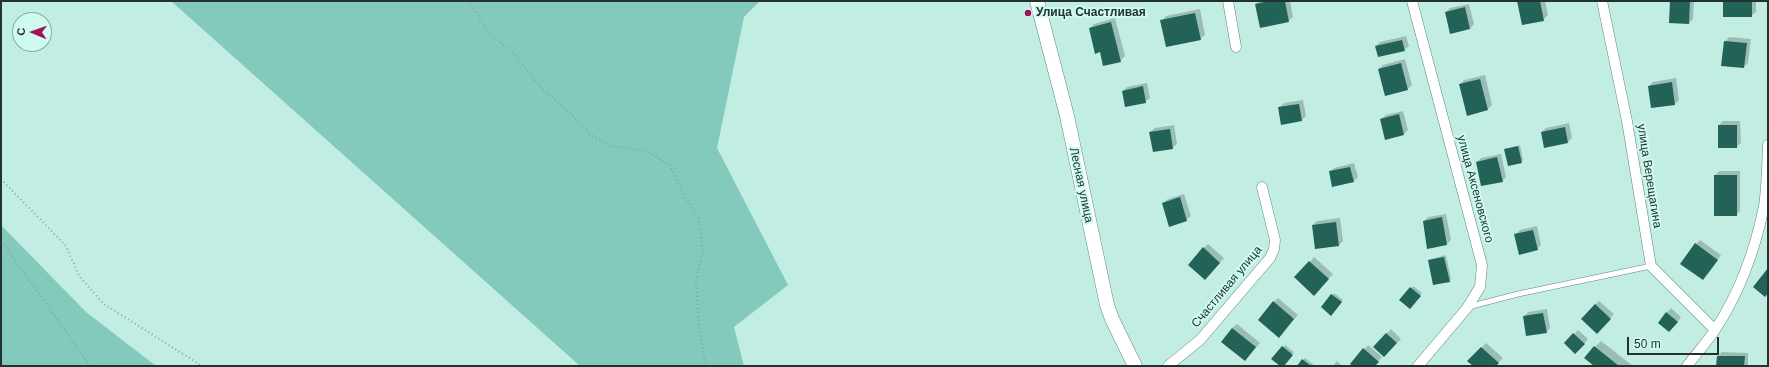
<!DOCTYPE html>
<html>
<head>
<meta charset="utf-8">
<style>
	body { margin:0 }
	#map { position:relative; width:1769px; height:367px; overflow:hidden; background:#c2ede3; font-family:Helvetica,sans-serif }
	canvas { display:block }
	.frame { position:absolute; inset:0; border:2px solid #22332f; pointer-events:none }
	.north { position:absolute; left:12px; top:12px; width:40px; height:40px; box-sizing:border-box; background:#cffaf0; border:1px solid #8aaaa3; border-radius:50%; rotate:272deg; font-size:11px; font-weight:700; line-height:16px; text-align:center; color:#22332f }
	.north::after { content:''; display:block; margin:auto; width:14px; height:18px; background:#a21257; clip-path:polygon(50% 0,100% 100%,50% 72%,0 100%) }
	.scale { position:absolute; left:1627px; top:337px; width:92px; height:18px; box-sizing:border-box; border:2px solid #22332f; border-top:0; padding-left:5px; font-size:12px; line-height:14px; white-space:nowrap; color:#22332f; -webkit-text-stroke:3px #cffaf0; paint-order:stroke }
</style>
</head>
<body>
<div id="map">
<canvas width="1769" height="367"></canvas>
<div class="frame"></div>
<div class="north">С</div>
<div class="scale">50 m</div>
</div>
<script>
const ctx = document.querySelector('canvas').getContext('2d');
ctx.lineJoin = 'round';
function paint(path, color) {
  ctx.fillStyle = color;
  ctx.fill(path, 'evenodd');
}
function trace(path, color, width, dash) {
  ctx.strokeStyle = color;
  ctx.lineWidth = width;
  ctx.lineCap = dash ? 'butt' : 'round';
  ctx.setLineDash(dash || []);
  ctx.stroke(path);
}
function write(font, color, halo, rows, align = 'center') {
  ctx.font = font + ' Helvetica,sans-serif';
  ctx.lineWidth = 4;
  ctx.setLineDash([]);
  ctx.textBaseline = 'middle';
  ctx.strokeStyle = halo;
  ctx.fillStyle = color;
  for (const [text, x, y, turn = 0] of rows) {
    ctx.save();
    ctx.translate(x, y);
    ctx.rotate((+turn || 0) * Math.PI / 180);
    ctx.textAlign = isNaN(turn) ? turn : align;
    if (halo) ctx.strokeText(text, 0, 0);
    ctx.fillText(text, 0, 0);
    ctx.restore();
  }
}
paint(new Path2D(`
	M 171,1 L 760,1 L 744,17 L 717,148 L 788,285 L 734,327 L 744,366 L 580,366 Z
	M 1,225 L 86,312 L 156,366 L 1,366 Z`), '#84cabc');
paint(new Path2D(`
	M 1259,1 L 1290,1 L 1293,17 L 1288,21 L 1256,4 Z
	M 1518,1 L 1545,1 L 1548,15 L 1543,20 Z
	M 1671,1 L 1694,1 L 1693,19 L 1689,23 Z
	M 1724,1 L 1756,1 L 1756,12 L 1751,16 Z
	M 1469,4 L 1474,24 L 1470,29 L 1446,12 L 1450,8 Z
	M 1200,9 L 1205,35 L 1200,39 L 1162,21 L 1166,16 Z
	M 1115,18 L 1125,56 L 1120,61 L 1100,51 L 1090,28 L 1094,24 Z
	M 1406,36 L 1409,46 L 1404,50 L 1376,46 L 1380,42 Z
	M 1729,37 L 1751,39 L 1748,63 L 1744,67 L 1725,42 Z
	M 1405,59 L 1412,85 L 1408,89 L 1379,69 L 1383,65 Z
	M 1485,75 L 1492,105 L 1488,109 L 1468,115 L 1460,85 L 1464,80 Z
	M 1676,78 L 1679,100 L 1675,104 L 1652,107 L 1649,86 L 1653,82 Z
	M 1147,83 L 1150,98 L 1145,102 L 1123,91 L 1127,87 Z
	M 1303,100 L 1306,116 L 1302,120 L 1279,108 L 1284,103 Z
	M 1403,111 L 1408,130 L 1404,134 L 1386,138 L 1381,119 L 1386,115 Z
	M 1723,121 L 1740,121 L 1741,143 L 1736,147 L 1719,125 Z
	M 1569,123 L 1572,138 L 1568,142 L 1542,132 L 1546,128 Z
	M 1174,125 L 1177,144 L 1172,148 L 1150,132 L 1155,128 Z
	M 1520,145 L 1523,160 L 1521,162 L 1506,150 Z
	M 1501,154 L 1506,177 L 1502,181 L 1477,162 L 1481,158 Z
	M 1354,163 L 1358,177 L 1353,182 L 1330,172 L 1334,168 Z
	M 1719,171 L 1740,171 L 1740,211 L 1736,215 L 1715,176 Z
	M 1184,194 L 1191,216 L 1186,220 L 1163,203 L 1168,199 Z
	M 1446,214 L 1451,240 L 1447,244 L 1424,221 L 1428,217 Z
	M 1340,218 L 1343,241 L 1339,245 L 1313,225 L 1317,221 Z
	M 1537,226 L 1541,245 L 1537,249 L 1515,235 L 1520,230 Z
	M 1700,240 L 1721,255 L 1707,275 L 1696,244 Z
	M 1208,244 L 1224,258 L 1209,275 L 1204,248 Z
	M 1446,255 L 1451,279 L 1449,281 L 1429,261 L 1431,259 Z
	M 1314,257 L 1333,274 L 1318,290 L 1310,262 Z
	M 1413,286 L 1422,293 L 1410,307 L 1401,300 Z
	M 1334,293 L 1343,300 L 1333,313 L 1322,307 Z
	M 1278,298 L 1298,315 L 1283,332 L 1274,302 Z
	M 1599,301 L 1614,314 L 1597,332 L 1582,319 Z
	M 1671,308 L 1681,317 L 1674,327 L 1667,313 Z
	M 1547,309 L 1550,328 L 1546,332 L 1524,317 L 1528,312 Z
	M 1237,324 L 1260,343 L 1249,356 L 1232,328 Z
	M 1391,329 L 1401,339 L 1384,356 L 1374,347 Z
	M 1578,330 L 1588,339 L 1580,349 L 1566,343 Z
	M 1601,341 L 1633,366 L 1596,366 L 1595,347 Z
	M 1486,343 L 1503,358 L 1495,366 L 1474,366 L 1469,361 Z
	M 1285,345 L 1294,352 L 1282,366 L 1273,359 Z
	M 1368,345 L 1382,357 L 1374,366 L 1354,366 L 1351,364 Z
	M 1722,352 L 1748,353 L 1748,366 L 1717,366 L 1718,356 Z
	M 1305,358 L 1315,366 L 1298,366 Z
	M 1337,361 L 1342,366 L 1333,366 Z`), '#0003');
paint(new Path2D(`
	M 1269,1 L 1285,1 L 1289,22 L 1260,28 L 1255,4 Z
	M 1517,1 L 1540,1 L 1544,21 L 1522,25 Z
	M 1670,1 L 1690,1 L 1689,24 L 1669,23 Z
	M 1723,1 L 1752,1 L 1752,17 L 1723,17 Z
	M 1465,7 L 1470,29 L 1450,34 L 1445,12 Z
	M 1195,13 L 1201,40 L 1166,47 L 1160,20 Z
	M 1111,22 L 1121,62 L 1103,66 L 1100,52 L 1095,54 L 1089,28 Z
	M 1402,40 L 1405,51 L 1378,57 L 1375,46 Z
	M 1724,41 L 1747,43 L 1744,68 L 1721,66 Z
	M 1401,63 L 1408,90 L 1385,96 L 1378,69 Z
	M 1480,79 L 1488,110 L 1467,116 L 1459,84 Z
	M 1672,82 L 1675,105 L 1651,108 L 1648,86 Z
	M 1143,86 L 1146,103 L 1125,107 L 1122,91 Z
	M 1299,104 L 1302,121 L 1281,125 L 1278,107 Z
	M 1399,114 L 1404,135 L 1385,140 L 1380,119 Z
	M 1718,125 L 1737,125 L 1737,148 L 1718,148 Z
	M 1565,127 L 1568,143 L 1544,148 L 1541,132 Z
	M 1170,129 L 1173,149 L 1153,152 L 1149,132 Z
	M 1518,146 L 1522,163 L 1508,166 L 1504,149 Z
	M 1497,157 L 1503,182 L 1481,186 L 1476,162 Z
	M 1350,167 L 1354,182 L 1332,187 L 1329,171 Z
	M 1714,175 L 1737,175 L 1737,216 L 1714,216 Z
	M 1180,197 L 1187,221 L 1169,227 L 1162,203 Z
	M 1442,217 L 1447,245 L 1427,249 L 1423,221 Z
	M 1336,222 L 1339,246 L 1315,249 L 1312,225 Z
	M 1533,230 L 1538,250 L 1519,255 L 1514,234 Z
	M 1695,243 L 1718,260 L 1703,280 L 1680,264 Z
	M 1203,247 L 1220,263 L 1205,280 L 1188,265 Z
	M 1444,257 L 1450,282 L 1433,285 L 1428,260 Z
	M 1309,261 L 1329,279 L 1314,296 L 1294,277 Z
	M 1768,268 L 1768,293 L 1765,297 L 1753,287 Z
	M 1410,287 L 1421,296 L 1410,309 L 1399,300 Z
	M 1331,294 L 1342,302 L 1331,316 L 1321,307 Z
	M 1273,301 L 1294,319 L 1279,338 L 1258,320 Z
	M 1595,304 L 1611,319 L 1597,334 L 1581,319 Z
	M 1666,312 L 1678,322 L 1669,332 L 1658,323 Z
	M 1543,313 L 1547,333 L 1526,336 L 1523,316 Z
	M 1232,328 L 1256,347 L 1245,361 L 1221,342 Z
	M 1386,333 L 1397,343 L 1384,357 L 1373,347 Z
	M 1573,333 L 1585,344 L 1575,354 L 1564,343 Z
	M 1282,346 L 1293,355 L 1284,366 L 1280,366 L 1271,359 Z
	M 1594,346 L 1619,366 L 1594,366 L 1584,358 Z
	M 1481,347 L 1499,363 L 1496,366 L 1473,366 L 1467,361 Z
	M 1363,348 L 1379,362 L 1375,366 L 1353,366 L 1350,364 Z
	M 1717,356 L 1745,356 L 1744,366 L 1716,366 Z
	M 1302,359 L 1311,366 L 1297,366 Z`), '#226257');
const service = new Path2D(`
	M 1468,307 L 1518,294 L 1651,266`);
const minor = new Path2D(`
	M 1228,1 L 1236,47
	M 1412,1 L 1482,265 L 1480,287 L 1467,308 L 1418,366
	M 1602,1 L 1627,121 L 1651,266 L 1715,330
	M 1168,366 L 1200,340 L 1270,258 L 1274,249 L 1275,240 L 1262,187
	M 1687,366 C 1696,354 1707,342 1715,330 C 1740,292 1755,251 1764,206 C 1767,186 1767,165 1768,145`);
const secondary = new Path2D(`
	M 1037,1 L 1067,116 L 1107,305 L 1112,319 L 1135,366`);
trace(service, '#60887f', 6);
trace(minor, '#60887f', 11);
trace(secondary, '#60887f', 15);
trace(new Path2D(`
	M 469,1 L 488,32 L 512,52 L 543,90 L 569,112 L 589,134 L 611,146 L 648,151 L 670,166 L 684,195 L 699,219 L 703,251 L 696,278 L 699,329 L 706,366
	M 1,179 L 66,246 L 79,276 L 104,304 L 202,366
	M 1,241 L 36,289 L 90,366`), '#84a59d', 2, [1, 3]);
trace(service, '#fff', 5);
trace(minor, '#fff', 10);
trace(secondary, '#fff', 14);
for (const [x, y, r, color] of [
	[1028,13,4,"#a21257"]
]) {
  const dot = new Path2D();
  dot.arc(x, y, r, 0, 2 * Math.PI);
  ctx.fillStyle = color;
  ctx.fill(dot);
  trace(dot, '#cffaf0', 1.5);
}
write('bold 12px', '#22332f', '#cffaf0', [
	["Улица Счастливая",1036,13]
], 'left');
write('12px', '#22332f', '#cffaf0', [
	["улица Верещагина",1649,176,81],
	["Лесная улица",1081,185,78],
	["улица Аксеновского",1475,189,75],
	["Счастливая улица",1227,287,-50]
]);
</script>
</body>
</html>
